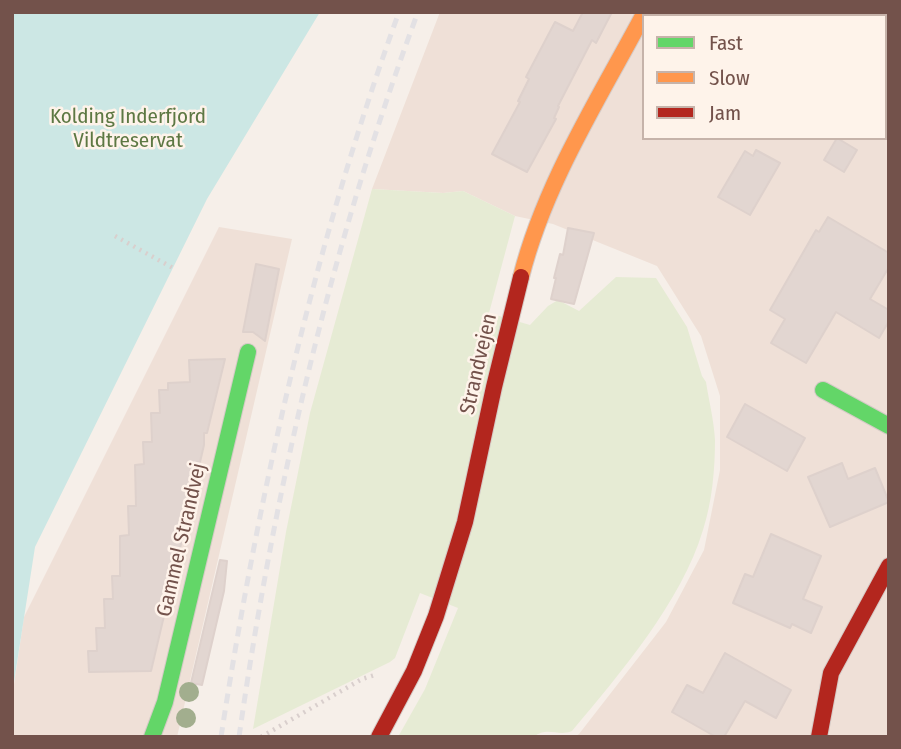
<!DOCTYPE html>
<html>
<head>
<meta charset="utf-8">
<style>
	body { margin:0 }
	#map { position:relative; width:901px; height:749px; overflow:hidden; background:#f6efe9; font-family:"Fira Sans Condensed",sans-serif }
	canvas { display:block }
	.frame { position:absolute; inset:0; border:14px solid #73524b; pointer-events:none }
	.legend { position:absolute; left:642px; top:14px; width:245px; height:126px; box-sizing:border-box; background:#fef3ea; border:2px solid #c6b3aa; margin:0; padding:9px 12px; list-style:none; font-size:21px; color:#73524b }
	.legend li { display:flex; align-items:center; gap:14px; height:35px }
	.legend b { width:35px; border:2px solid #c6b3aa }
</style>
</head>
<body>
<div id="map">
<canvas width="901" height="749"></canvas>
<div class="frame"></div>
<ul class="legend">
<li><b style="height:9px;background:#63d668"></b>Fast</li>
<li><b style="height:9px;background:#ff974d"></b>Slow</li>
<li><b style="height:9px;background:#b3261e"></b>Jam</li>
</ul>
</div>
<script>
const ctx = document.querySelector('canvas').getContext('2d');
ctx.lineJoin = 'round';
function paint(path, color) {
  ctx.fillStyle = color;
  ctx.fill(path, 'evenodd');
}
function trace(path, color, width, dash) {
  ctx.strokeStyle = color;
  ctx.lineWidth = width;
  ctx.lineCap = dash ? 'butt' : 'round';
  ctx.setLineDash(dash || []);
  ctx.stroke(path);
}
function write(font, color, halo, rows, align = 'center') {
  ctx.font = font + ' "Fira Sans Condensed",sans-serif';
  ctx.lineWidth = 5;
  ctx.setLineDash([]);
  ctx.textBaseline = 'middle';
  ctx.strokeStyle = halo;
  ctx.fillStyle = color;
  for (const [text, x, y, turn = 0] of rows) {
    ctx.save();
    ctx.translate(x, y);
    ctx.rotate((+turn || 0) * Math.PI / 180);
    ctx.textAlign = isNaN(turn) ? turn : align;
    if (halo) ctx.strokeText(text, 0, 0);
    ctx.fillText(text, 0, 0);
    ctx.restore();
  }
}
paint(new Path2D(`
	M 440,12 L 889,12 L 889,737 L 574,737 L 579,734 L 666,622 L 704,550 L 720,470 L 720,396 L 701,336 L 657,266 L 553,224 L 515,216 L 463,191 L 443,193 L 372,189 ZM 644,16 L 885,16 L 885,138 L 644,138 Z
	M 219,227 L 292,239 L 177,737 L 12,737 L 12,698 L 24,617 Z`), '#efe0d7');
paint(new Path2D(`
	M 372,189 L 443,193 L 463,191 L 515,216 L 489,313 L 530,325 L 548,306 L 558,300 L 579,311 L 616,277 L 656,278 L 687,327 L 702,376 L 706,382 C 709,401 714,421 715,440 C 715,470 712,502 703,530 C 682,601 619,675 572,731 C 558,737 547,726 534,737 L 398,737 L 425,689 L 458,608 L 420,593 L 395,658 L 390,662 L 253,729 L 286,532 L 310,413 Z`), '#e6ebd4');
paint(new Path2D(`
	M 12,12 L 320,12 L 207,199 L 35,547 L 12,695 Z`), '#cce7e4');
const building = new Path2D(`
	M 583,12 L 612,12 L 596,43 L 592,40 L 558,106 L 559,107 L 554,118 L 556,119 L 527,172 L 492,154 L 520,102 L 518,101 L 529,79 L 526,77 L 555,22 L 573,31 Z
	M 837,138 L 857,150 L 844,172 L 824,160 Z
	M 756,150 L 780,163 L 750,215 L 718,197 L 745,151 L 753,156 Z
	M 828,217 L 889,253 L 889,267 L 870,299 L 889,310 L 889,321 L 879,338 L 836,312 L 806,363 L 771,343 L 785,319 L 770,310 L 816,230 L 819,232 Z
	M 568,228 L 594,233 L 574,304 L 551,299 L 556,278 L 554,278 L 560,254 L 563,255 Z
	M 256,264 L 279,269 L 265,341 L 253,332 L 243,332 Z
	M 225,359 L 207,433 L 204,433 L 204,445 L 200,462 L 196,462 L 195,485 L 188,485 L 189,510 L 151,671 L 89,672 L 88,651 L 97,651 L 96,628 L 105,628 L 104,599 L 113,599 L 112,576 L 120,576 L 120,536 L 129,535 L 128,506 L 136,506 L 135,465 L 144,464 L 143,442 L 152,442 L 151,413 L 160,413 L 159,390 L 168,390 L 168,383 L 190,382 L 189,360 Z
	M 745,404 L 805,438 L 787,471 L 727,437 Z
	M 842,463 L 848,479 L 875,468 L 889,502 L 830,527 L 808,477 Z
	M 771,534 L 821,556 L 803,599 L 822,607 L 811,633 L 792,624 L 790,628 L 733,603 L 745,574 L 753,577 Z
	M 220,560 L 227,561 L 224,591 L 202,685 L 191,683 Z
	M 725,653 L 791,690 L 776,718 L 745,701 L 724,737 L 716,737 L 672,712 L 687,685 L 703,693 Z`);
paint(building, '#e2d6d1');
trace(building, '#ded1cc', 2);
const fast = new Path2D(`
	M 823,390 L 889,426
	M 152,737 L 165,702 L 248,352`);
const slow = new Path2D(`
	M 521,277 C 545,182 600,97 645,12`);
const jam = new Path2D(`
	M 379,737 L 414,671 L 436,616 L 465,522 L 494,387 L 521,277
	M 819,737 L 831,673 L 889,566`);
trace(fast, '#d5cac6', 18);
trace(slow, '#d5cac6', 18);
trace(jam, '#d5cac6', 18);
trace(new Path2D(`
	M 115,236 L 173,268
	M 261,737 L 362,679 L 375,675`), '#d9cfcd', 4.5, [2, 5]);
trace(fast, '#63d668', 16);
trace(slow, '#ff974d', 16);
trace(jam, '#b3261e', 16);
trace(new Path2D(`
	M 221,737 C 259,491 314,246 399,12
	M 239,737 C 274,491 331,245 418,12`), '#e3e1e4', 5, [10, 7]);
ctx.fillStyle = '#a2ae8e';
for (const [x, y] of [
	[189,692],
	[186,718]
]) {
  ctx.beginPath();
  ctx.arc(x, y, 10, 0, 2 * Math.PI);
  ctx.fill();
}
write('21px', '#5d7843', '#fef3ea', [
	["Kolding Inderfjord",128,117],
	["Vildtreservat",128,141]
]);
write('21px', '#73524b', '#fef3ea', [
	["Strandvejen",479,364,-77],
	["Gammel Strandvej",182,540,-77]
]);
</script>
</body>
</html>
